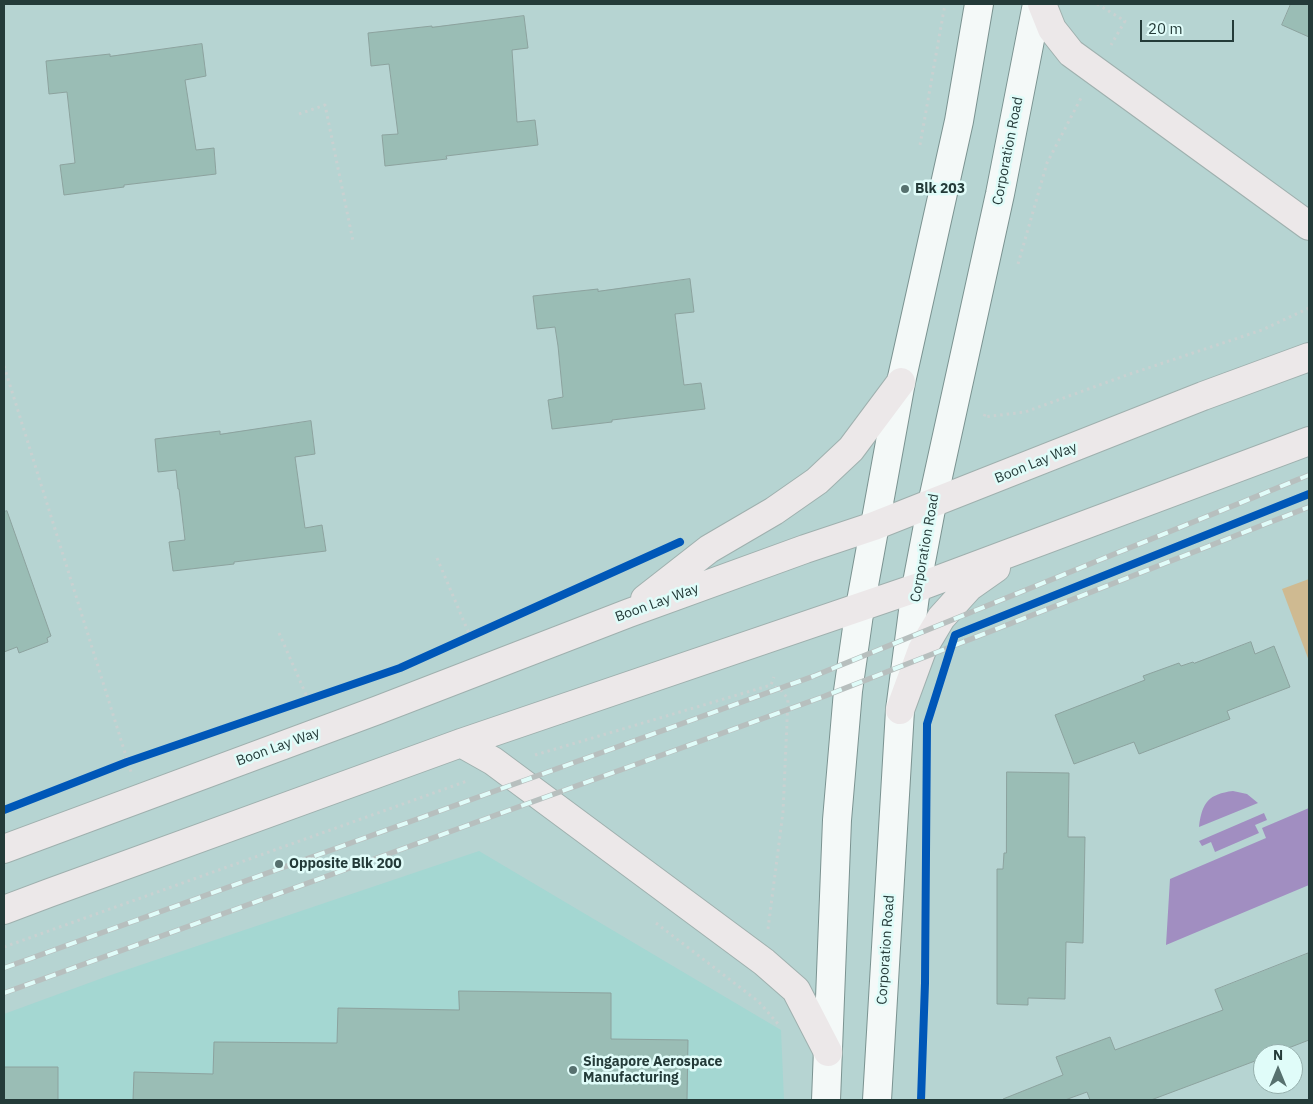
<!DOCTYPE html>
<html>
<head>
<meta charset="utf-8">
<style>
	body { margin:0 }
	#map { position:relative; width:1313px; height:1104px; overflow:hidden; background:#b6d4d2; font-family:"IBM Plex Sans",sans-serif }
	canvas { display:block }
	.frame { position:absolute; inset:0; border:5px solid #243b39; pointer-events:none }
	.north { position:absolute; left:1253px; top:1044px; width:50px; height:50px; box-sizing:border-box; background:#e0fcf9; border:1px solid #95afac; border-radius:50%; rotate:0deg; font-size:14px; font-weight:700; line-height:20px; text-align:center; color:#243b39 }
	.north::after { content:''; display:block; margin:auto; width:18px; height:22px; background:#57716f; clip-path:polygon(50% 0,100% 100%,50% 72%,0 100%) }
	.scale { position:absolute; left:1140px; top:20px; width:94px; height:22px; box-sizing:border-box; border:2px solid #243b39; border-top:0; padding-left:6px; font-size:15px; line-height:18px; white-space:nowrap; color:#243b39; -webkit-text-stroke:4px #e0fcf9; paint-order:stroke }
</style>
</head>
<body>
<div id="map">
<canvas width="1313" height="1104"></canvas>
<div class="frame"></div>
<div class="north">N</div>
<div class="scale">20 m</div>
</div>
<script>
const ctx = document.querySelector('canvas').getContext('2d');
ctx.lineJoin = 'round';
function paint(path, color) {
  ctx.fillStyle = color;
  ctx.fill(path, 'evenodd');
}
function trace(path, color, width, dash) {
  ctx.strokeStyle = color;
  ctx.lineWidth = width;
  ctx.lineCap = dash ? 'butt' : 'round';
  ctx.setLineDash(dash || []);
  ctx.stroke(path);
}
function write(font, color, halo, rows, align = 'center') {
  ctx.font = font + ' "IBM Plex Sans",sans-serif';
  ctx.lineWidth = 5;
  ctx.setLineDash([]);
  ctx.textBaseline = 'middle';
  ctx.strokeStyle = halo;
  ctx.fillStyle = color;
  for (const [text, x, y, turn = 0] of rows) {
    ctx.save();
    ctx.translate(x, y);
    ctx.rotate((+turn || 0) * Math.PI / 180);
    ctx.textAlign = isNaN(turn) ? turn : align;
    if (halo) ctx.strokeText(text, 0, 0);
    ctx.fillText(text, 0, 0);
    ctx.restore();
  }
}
paint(new Path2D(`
	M 479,851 L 781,1030 L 784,1100 L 4,1100 L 4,1014 L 108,976 Z`), '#a4d7d2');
paint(new Path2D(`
	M 1309,579 L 1309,661 L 1282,589 Z`), '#cfba91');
paint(new Path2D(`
	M 1233,791 L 1247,794 L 1258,803 L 1199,827 C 1202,802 1209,794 1233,791 Z
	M 1309,808 L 1309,885 L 1166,945 L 1170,879 L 1266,838 L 1262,828 Z
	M 1264,813 L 1267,820 L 1255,825 L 1259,833 L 1215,852 L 1211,842 L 1202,846 L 1199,841 Z`), '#a18ec1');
const building = new Path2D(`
	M 1291,4 L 1309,4 L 1309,37 L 1282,25 Z
	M 524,16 L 528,48 L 512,50 L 517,122 L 535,120 L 538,145 L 446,156 L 447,159 L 385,166 L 382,135 L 398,134 L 389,64 L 371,66 L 368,33 L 432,26 L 432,27 Z
	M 202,44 L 206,76 L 185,80 L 196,150 L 214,148 L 216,174 L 124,185 L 124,187 L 64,195 L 60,165 L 75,163 L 67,92 L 49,94 L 46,61 L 110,54 L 110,56 Z
	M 690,279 L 694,312 L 675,314 L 684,385 L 701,383 L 705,409 L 612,420 L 612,422 L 552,429 L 548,400 L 563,397 L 558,346 L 555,327 L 537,329 L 533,296 L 598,289 L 598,291 Z
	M 311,421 L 315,454 L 295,457 L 305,528 L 322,525 L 326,551 L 234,562 L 234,564 L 173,571 L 169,542 L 185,540 L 179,489 L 178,489 L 176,470 L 158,472 L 155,439 L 220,431 L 220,434 Z
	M 7,511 L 51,636 L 47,638 L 48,642 L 19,653 L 17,647 L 4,652 L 4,512 Z
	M 1251,642 L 1255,654 L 1274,646 L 1290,687 L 1227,711 L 1230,719 L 1139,754 L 1134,742 L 1074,764 L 1055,715 L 1145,680 L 1143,676 L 1179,663 L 1181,666 L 1193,662 L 1194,663 Z
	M 1007,772 L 1069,773 L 1068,837 L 1085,837 L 1083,943 L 1066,942 L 1065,999 L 1028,998 L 1028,1005 L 997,1004 L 997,869 L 1003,869 L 1004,853 L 1006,853 Z
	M 1309,953 L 1309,1040 L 1273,1054 L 1263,1054 L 1263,1058 L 1151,1100 L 1090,1100 L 1087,1092 L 1065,1100 L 1004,1100 L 1003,1099 L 1063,1075 L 1056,1057 L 1110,1037 L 1115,1050 L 1223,1010 L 1215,990 Z
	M 459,991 L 611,993 L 611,1039 L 688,1040 L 687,1100 L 133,1100 L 134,1072 L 213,1074 L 214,1042 L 337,1043 L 338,1008 L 459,1010 Z
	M 4,1067 L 58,1067 L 58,1100 L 4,1100 Z`);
paint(building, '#9abdb5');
trace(building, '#8ca29e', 1);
const secondary = new Path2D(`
	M 826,1100 L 837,820 L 848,691 L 860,607 L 901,382 L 959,121 L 979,4
	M 877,1100 L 900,710 L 916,588 L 932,504 L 1000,194 L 1037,4`);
const primary = new Path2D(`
	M 1042,4 L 1052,29 L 1071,53 L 1309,226
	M 645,599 L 709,549 L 774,511 L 817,481 L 851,449 L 901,382
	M 900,710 L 922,650 L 941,618 L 969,587 L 996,568
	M 461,743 L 493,761 L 764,962 L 796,990 L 828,1052
	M 4,849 L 378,710 L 629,613 L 805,549 L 874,526 L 1203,396 L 1309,357
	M 4,910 L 49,893 L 461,743 L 916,588 L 1309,441`);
trace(secondary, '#7b9391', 30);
trace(primary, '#9fb0ae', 30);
trace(new Path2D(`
	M 1097,4 L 1125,21 L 1111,45
	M 299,114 L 325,105 L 353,241
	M 920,145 L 945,4
	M 1018,264 L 1047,163 L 1081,98
	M 4,366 L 131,772
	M 985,414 L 984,417 L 1025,412 L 1127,375 L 1262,330 L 1309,308
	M 437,558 L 470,636
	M 279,633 L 308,699
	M 535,755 L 771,685 L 774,677
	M 656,923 L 759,1002 L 778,1024
	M 768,929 L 783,812 L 788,699 L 781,690 L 771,685
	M 4,947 L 467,781`), '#c9d1d1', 3, [2.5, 4]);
trace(secondary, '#f4f9f8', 28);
trace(primary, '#ece8e9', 28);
const rail = new Path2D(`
	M 4,968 L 814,676 L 1309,475
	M 4,993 L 825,696 L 1309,507`);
trace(rail, '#b7bfbe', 5.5);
trace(rail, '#e0fcf9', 4, [11]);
trace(new Path2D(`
	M 4,810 L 127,762 L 400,668 L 680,542
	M 921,1100 L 925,983 L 927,724 L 955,635 L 1309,494`), '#0057b8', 8);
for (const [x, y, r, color] of [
	[905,189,5,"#57716f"],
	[279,864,5,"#57716f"],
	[573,1070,5,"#57716f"]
]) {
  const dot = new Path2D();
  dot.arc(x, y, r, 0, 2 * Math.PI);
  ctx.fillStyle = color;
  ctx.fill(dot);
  trace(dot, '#e0fcf9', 2);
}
write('14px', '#243b39', '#e0fcf9', [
	["Corporation Road",1008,151,-79],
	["Boon Lay Way",1036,463,-22],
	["Corporation Road",925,548,-80],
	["Boon Lay Way",657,603,-20],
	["Boon Lay Way",278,747,-20],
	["Corporation Road",886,950,-86]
]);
write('bold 14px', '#243b39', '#e0fcf9', [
	["Blk 203",915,189],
	["Opposite Blk 200",289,864],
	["Singapore Aerospace",583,1062],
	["Manufacturing",583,1078]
], 'left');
</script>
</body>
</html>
